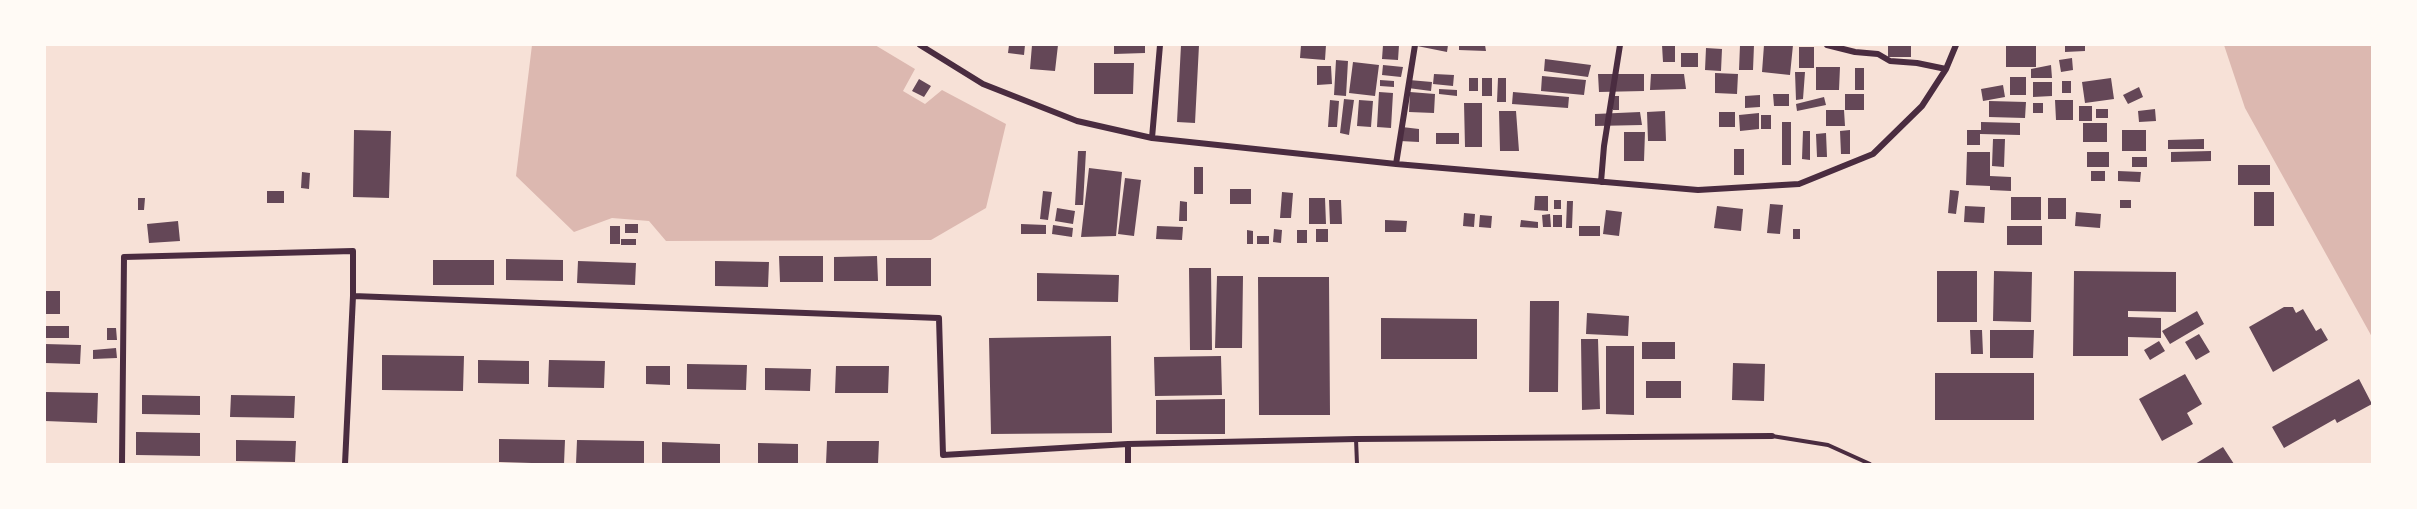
<!DOCTYPE html>
<html>
<head>
<meta charset="utf-8">
<style>
	body { margin:0 }
	#map { position:relative; width:2417px; height:509px; overflow:hidden; background:#f7e1d7; font-family:"DejaVu Sans",sans-serif }
	canvas { display:block }
	.frame { position:absolute; inset:0; border:46px solid #fffaf5; pointer-events:none }
</style>
</head>
<body>
<div id="map">
<canvas width="2417" height="509"></canvas>
<div class="frame"></div>
</div>
<script>
const ctx = document.querySelector('canvas').getContext('2d');
ctx.lineJoin = 'round';
function paint(path, color) {
  ctx.fillStyle = color;
  ctx.fill(path, 'evenodd');
}
function trace(path, color, width, dash) {
  ctx.strokeStyle = color;
  ctx.lineWidth = width;
  ctx.lineCap = dash ? 'butt' : 'round';
  ctx.setLineDash(dash || []);
  ctx.stroke(path);
}
paint(new Path2D(`
	M 532,45 L 875,45 L 915,69 L 903,91 L 925,104 L 942,90 L 1006,124 L 986,208 L 931,240 L 666,241 L 649,221 L 612,218 L 574,232 L 516,176 Z
	M 2224,45 L 2372,45 L 2372,337 L 2245,108 Z`), '#dcb8b0');
paint(new Path2D(`
	M 1009,45 L 1025,45 L 1024,55 L 1008,53 Z
	M 1032,45 L 1058,45 L 1055,71 L 1030,69 Z
	M 1114,45 L 1145,45 L 1145,53 L 1114,54 Z
	M 1181,45 L 1199,45 L 1195,123 L 1177,122 Z
	M 1301,45 L 1326,45 L 1325,60 L 1300,58 Z
	M 1383,45 L 1399,45 L 1398,60 L 1382,59 Z
	M 1417,45 L 1448,45 L 1447,52 L 1417,46 Z
	M 1459,45 L 1485,45 L 1486,51 L 1459,50 Z
	M 1662,45 L 1675,45 L 1675,62 L 1663,62 Z
	M 1740,45 L 1754,45 L 1753,70 L 1739,70 Z
	M 1764,45 L 1793,45 L 1790,75 L 1762,72 Z
	M 1888,45 L 1911,45 L 1911,57 L 1888,57 Z
	M 2006,45 L 2036,45 L 2036,67 L 2006,67 Z
	M 2065,45 L 2085,45 L 2085,51 L 2065,52 Z
	M 1799,47 L 1814,47 L 1814,68 L 1799,68 Z
	M 1706,48 L 1722,49 L 1721,71 L 1705,70 Z
	M 1681,53 L 1698,53 L 1698,67 L 1681,67 Z
	M 2072,58 L 2073,70 L 2061,72 L 2059,60 Z
	M 1545,59 L 1591,65 L 1588,77 L 1544,71 Z
	M 1336,60 L 1348,61 L 1346,96 L 1334,95 Z
	M 1353,62 L 1379,65 L 1375,96 L 1349,93 Z
	M 1094,63 L 1134,63 L 1133,94 L 1094,94 Z
	M 1383,65 L 1403,67 L 1401,77 L 1382,75 Z
	M 2051,65 L 2052,78 L 2031,78 L 2031,69 Z
	M 1317,66 L 1331,66 L 1332,84 L 1317,85 Z
	M 1816,67 L 1840,67 L 1839,90 L 1816,90 Z
	M 1855,68 L 1864,68 L 1864,90 L 1855,90 Z
	M 1795,72 L 1805,72 L 1803,99 L 1796,100 Z
	M 1715,73 L 1738,74 L 1737,94 L 1715,93 Z
	M 1434,74 L 1454,75 L 1453,86 L 1433,84 Z
	M 1598,74 L 1644,74 L 1644,91 L 1599,92 Z
	M 1651,74 L 1684,74 L 1686,89 L 1650,90 Z
	M 1542,76 L 1586,80 L 1584,95 L 1541,91 Z
	M 2010,77 L 2026,77 L 2026,95 L 2010,95 Z
	M 1469,78 L 1478,78 L 1478,91 L 1469,91 Z
	M 1482,78 L 1492,78 L 1492,96 L 1482,96 Z
	M 1498,78 L 1506,78 L 1506,102 L 1497,102 Z
	M 2111,78 L 2114,99 L 2085,103 L 2082,82 Z
	M 919,79 L 931,86 L 924,97 L 912,91 Z
	M 1380,80 L 1394,81 L 1394,87 L 1380,86 Z
	M 1409,80 L 1432,82 L 1431,91 L 1408,88 Z
	M 2062,81 L 2071,81 L 2071,93 L 2062,93 Z
	M 2033,82 L 2052,82 L 2052,96 L 2033,97 Z
	M 2003,85 L 2005,97 L 1983,101 L 1981,89 Z
	M 2139,87 L 2143,97 L 2128,104 L 2123,95 Z
	M 1439,89 L 1457,90 L 1457,96 L 1439,94 Z
	M 1379,92 L 1393,93 L 1391,128 L 1377,127 Z
	M 1410,92 L 1435,94 L 1434,113 L 1409,112 Z
	M 1513,92 L 1569,97 L 1568,108 L 1512,104 Z
	M 1773,94 L 1789,94 L 1789,106 L 1774,106 Z
	M 1845,94 L 1864,94 L 1864,110 L 1845,110 Z
	M 1760,95 L 1760,107 L 1745,108 L 1745,96 Z
	M 1613,96 L 1619,96 L 1619,110 L 1613,110 Z
	M 1824,97 L 1826,105 L 1797,111 L 1796,104 Z
	M 1344,99 L 1354,100 L 1349,135 L 1340,133 Z
	M 1330,100 L 1339,101 L 1337,127 L 1328,127 Z
	M 1359,100 L 1373,101 L 1371,127 L 1357,126 Z
	M 2055,100 L 2073,100 L 2073,120 L 2056,120 Z
	M 1989,101 L 2026,102 L 2025,118 L 1989,117 Z
	M 1464,103 L 1482,103 L 1482,147 L 1465,147 Z
	M 2033,103 L 2043,103 L 2043,113 L 2033,113 Z
	M 2079,106 L 2092,106 L 2092,121 L 2079,121 Z
	M 2096,109 L 2108,109 L 2108,118 L 2096,118 Z
	M 2155,109 L 2156,121 L 2139,122 L 2138,111 Z
	M 1826,110 L 1844,110 L 1845,126 L 1826,126 Z
	M 1499,111 L 1516,111 L 1519,151 L 1500,151 Z
	M 1665,111 L 1666,141 L 1648,141 L 1647,112 Z
	M 1640,112 L 1642,125 L 1595,126 L 1595,114 Z
	M 1719,112 L 1735,112 L 1735,127 L 1719,127 Z
	M 1759,113 L 1759,129 L 1740,131 L 1739,115 Z
	M 1761,115 L 1771,115 L 1771,129 L 1761,129 Z
	M 1782,122 L 1791,122 L 1791,165 L 1782,165 Z
	M 1981,122 L 2020,123 L 2020,135 L 1980,134 L 1980,145 L 1967,145 L 1967,130 L 1981,130 Z
	M 2083,123 L 2107,123 L 2107,142 L 2083,142 Z
	M 1402,127 L 1419,129 L 1419,142 L 1400,141 Z
	M 354,130 L 391,131 L 389,198 L 353,197 Z
	M 1850,130 L 1850,154 L 1841,154 L 1840,131 Z
	M 2122,130 L 2146,130 L 2146,151 L 2122,151 Z
	M 1803,131 L 1810,131 L 1810,160 L 1802,159 Z
	M 1624,132 L 1645,132 L 1644,161 L 1624,161 Z
	M 1436,133 L 1459,133 L 1459,144 L 1436,144 Z
	M 1826,133 L 1827,157 L 1817,157 L 1816,134 Z
	M 1993,139 L 2005,139 L 2004,167 L 1992,166 Z
	M 2204,139 L 2204,149 L 2168,149 L 2168,140 Z
	M 1734,149 L 1744,149 L 1744,175 L 1734,175 Z
	M 1078,151 L 1086,151 L 1083,205 L 1075,205 Z
	M 2211,151 L 2211,161 L 2171,162 L 2171,152 Z
	M 1967,152 L 1990,152 L 1990,176 L 2011,177 L 2011,191 L 1990,190 L 1990,186 L 1966,185 Z
	M 2087,152 L 2109,152 L 2109,167 L 2087,167 Z
	M 2132,157 L 2147,157 L 2147,167 L 2132,167 Z
	M 2238,165 L 2270,165 L 2270,185 L 2238,185 Z
	M 1194,167 L 1203,167 L 1203,194 L 1194,194 Z
	M 1089,168 L 1122,172 L 1116,236 L 1081,237 Z
	M 2091,171 L 2105,171 L 2105,181 L 2091,181 Z
	M 2118,171 L 2141,172 L 2140,182 L 2118,181 Z
	M 302,172 L 310,173 L 309,189 L 301,188 Z
	M 1125,178 L 1141,180 L 1134,236 L 1118,234 Z
	M 1230,189 L 1251,189 L 1251,204 L 1230,204 Z
	M 1950,190 L 1959,191 L 1956,214 L 1948,213 Z
	M 267,191 L 284,191 L 284,203 L 267,203 Z
	M 1043,191 L 1052,192 L 1048,220 L 1040,219 Z
	M 1282,192 L 1293,193 L 1291,218 L 1280,218 Z
	M 2254,192 L 2274,192 L 2274,226 L 2254,226 Z
	M 1535,196 L 1548,196 L 1548,211 L 1534,210 Z
	M 2011,197 L 2041,197 L 2041,220 L 2011,220 Z
	M 138,198 L 145,198 L 144,210 L 138,210 Z
	M 1309,198 L 1325,198 L 1326,224 L 1309,224 Z
	M 2048,198 L 2066,198 L 2066,219 L 2048,219 Z
	M 1329,200 L 1341,200 L 1342,224 L 1330,224 Z
	M 1554,200 L 1561,200 L 1561,209 L 1554,209 Z
	M 2120,200 L 2131,200 L 2131,208 L 2120,208 Z
	M 1180,201 L 1187,202 L 1187,221 L 1179,221 Z
	M 1567,201 L 1573,201 L 1572,228 L 1566,228 Z
	M 1770,204 L 1783,205 L 1780,234 L 1767,233 Z
	M 1717,206 L 1743,209 L 1741,231 L 1714,228 Z
	M 1965,206 L 1985,207 L 1984,223 L 1964,222 Z
	M 1057,208 L 1075,211 L 1073,224 L 1055,221 Z
	M 1606,210 L 1622,212 L 1619,236 L 1603,234 Z
	M 2076,212 L 2101,214 L 2100,228 L 2075,226 Z
	M 1464,213 L 1475,214 L 1474,227 L 1463,226 Z
	M 1550,214 L 1551,227 L 1543,227 L 1542,215 Z
	M 1480,215 L 1492,216 L 1491,228 L 1479,227 Z
	M 1553,215 L 1562,215 L 1562,227 L 1553,227 Z
	M 1385,220 L 1407,221 L 1406,232 L 1385,232 Z
	M 1521,220 L 1538,222 L 1538,228 L 1520,227 Z
	M 178,221 L 180,241 L 149,243 L 147,224 Z
	M 625,224 L 638,224 L 638,233 L 625,233 Z
	M 1021,224 L 1046,225 L 1046,234 L 1021,234 Z
	M 1053,225 L 1073,228 L 1072,237 L 1052,234 Z
	M 610,226 L 620,226 L 620,244 L 610,244 Z
	M 1157,226 L 1183,227 L 1182,240 L 1156,239 Z
	M 1579,226 L 1600,226 L 1600,236 L 1579,236 Z
	M 2007,226 L 2042,226 L 2042,245 L 2007,245 Z
	M 1274,229 L 1282,230 L 1281,243 L 1273,242 Z
	M 1316,229 L 1328,229 L 1328,242 L 1316,242 Z
	M 1793,229 L 1800,229 L 1800,239 L 1793,239 Z
	M 1247,230 L 1253,231 L 1253,244 L 1247,244 Z
	M 1297,230 L 1307,230 L 1307,243 L 1297,243 Z
	M 1257,236 L 1269,236 L 1269,244 L 1257,244 Z
	M 621,239 L 636,239 L 636,245 L 621,245 Z
	M 779,256 L 823,256 L 823,282 L 780,282 Z
	M 877,256 L 878,281 L 834,281 L 834,257 Z
	M 886,258 L 931,258 L 931,286 L 886,286 Z
	M 506,259 L 563,260 L 563,281 L 506,280 Z
	M 433,260 L 494,260 L 494,285 L 433,285 Z
	M 578,261 L 636,263 L 635,285 L 577,283 Z
	M 715,261 L 769,262 L 768,287 L 715,286 Z
	M 1189,268 L 1211,268 L 1212,350 L 1190,350 Z
	M 1937,271 L 1977,271 L 1977,322 L 1937,322 Z
	M 1994,271 L 2032,272 L 2031,322 L 1993,321 Z
	M 2074,271 L 2176,272 L 2176,312 L 2128,311 L 2128,317 L 2161,318 L 2161,338 L 2128,337 L 2128,356 L 2073,356 Z
	M 1037,273 L 1119,275 L 1118,302 L 1037,301 Z
	M 1217,276 L 1243,276 L 1242,348 L 1215,348 Z
	M 1258,277 L 1329,277 L 1330,415 L 1259,415 Z
	M 45,291 L 60,291 L 60,314 L 45,314 Z
	M 1530,301 L 1559,301 L 1558,392 L 1529,392 Z
	M 2284,307 L 2293,307 L 2296,313 L 2303,309 L 2316,331 L 2321,328 L 2328,340 L 2273,372 L 2249,327 Z
	M 2197,311 L 2204,324 L 2170,344 L 2162,331 Z
	M 1587,313 L 1629,316 L 1628,336 L 1586,334 Z
	M 1381,318 L 1477,319 L 1477,359 L 1381,359 Z
	M 45,326 L 69,326 L 69,338 L 45,338 Z
	M 107,328 L 116,328 L 117,340 L 107,340 Z
	M 1970,330 L 1982,330 L 1983,354 L 1971,354 Z
	M 1990,330 L 2034,330 L 2033,358 L 1990,358 Z
	M 2199,334 L 2210,352 L 2196,360 L 2185,342 Z
	M 1111,336 L 1112,433 L 991,434 L 989,338 Z
	M 1581,339 L 1598,339 L 1600,409 L 1582,410 Z
	M 2159,341 L 2165,351 L 2150,360 L 2144,350 Z
	M 1642,342 L 1675,342 L 1675,359 L 1642,359 Z
	M 45,344 L 81,345 L 80,364 L 45,363 Z
	M 1606,346 L 1634,346 L 1634,415 L 1606,414 Z
	M 116,348 L 117,358 L 93,359 L 93,350 Z
	M 382,355 L 464,356 L 463,391 L 382,390 Z
	M 1221,356 L 1222,395 L 1155,396 L 1154,357 Z
	M 478,360 L 529,361 L 529,384 L 478,383 Z
	M 549,360 L 605,361 L 604,388 L 548,387 Z
	M 1733,363 L 1765,364 L 1764,401 L 1732,400 Z
	M 687,364 L 747,365 L 746,390 L 687,389 Z
	M 646,366 L 670,366 L 670,385 L 646,384 Z
	M 836,366 L 889,366 L 888,393 L 835,393 Z
	M 765,368 L 811,369 L 810,391 L 765,390 Z
	M 1935,373 L 2034,373 L 2034,420 L 1935,420 Z
	M 2185,374 L 2202,404 L 2187,413 L 2193,424 L 2162,441 L 2139,399 Z
	M 2359,379 L 2372,404 L 2337,423 L 2335,419 L 2284,448 L 2272,427 Z
	M 1646,381 L 1681,381 L 1681,398 L 1646,398 Z
	M 45,392 L 98,393 L 97,423 L 45,421 Z
	M 142,395 L 200,396 L 200,415 L 142,414 Z
	M 231,395 L 295,396 L 294,418 L 230,417 Z
	M 1225,399 L 1225,434 L 1156,434 L 1156,400 Z
	M 136,432 L 200,433 L 200,456 L 136,455 Z
	M 499,439 L 565,440 L 564,464 L 499,462 Z
	M 236,440 L 296,441 L 295,462 L 236,461 Z
	M 577,440 L 644,441 L 644,464 L 576,464 Z
	M 827,441 L 879,441 L 878,464 L 826,464 Z
	M 662,442 L 720,444 L 720,464 L 662,464 Z
	M 758,443 L 798,444 L 798,464 L 758,464 Z
	M 2223,447 L 2234,464 L 2195,464 Z`), '#644757');
trace(new Path2D(`
	M 1772,436 L 1828,445 L 1870,464
	M 1356,439 L 1357,464`), '#4a2c40', 4);
trace(new Path2D(`
	M 920,45 L 983,84 L 1077,121 L 1152,138 L 1396,164 L 1698,190 L 1799,184 L 1873,154 L 1922,106 L 1946,69 L 1956,45
	M 1827,45 L 1855,52 L 1878,54 L 1890,61 L 1917,63 L 1946,69
	M 1152,138 L 1160,45
	M 1396,164 L 1415,45
	M 1601,182 L 1604,146 L 1620,45
	M 122,464 L 124,257 L 353,251 L 353,296
	M 345,464 L 353,296 L 939,318 L 943,455 L 1128,444 L 1356,439 L 1772,436
	M 1128,464 L 1128,444`), '#4a2c40', 6);
</script>
</body>
</html>
